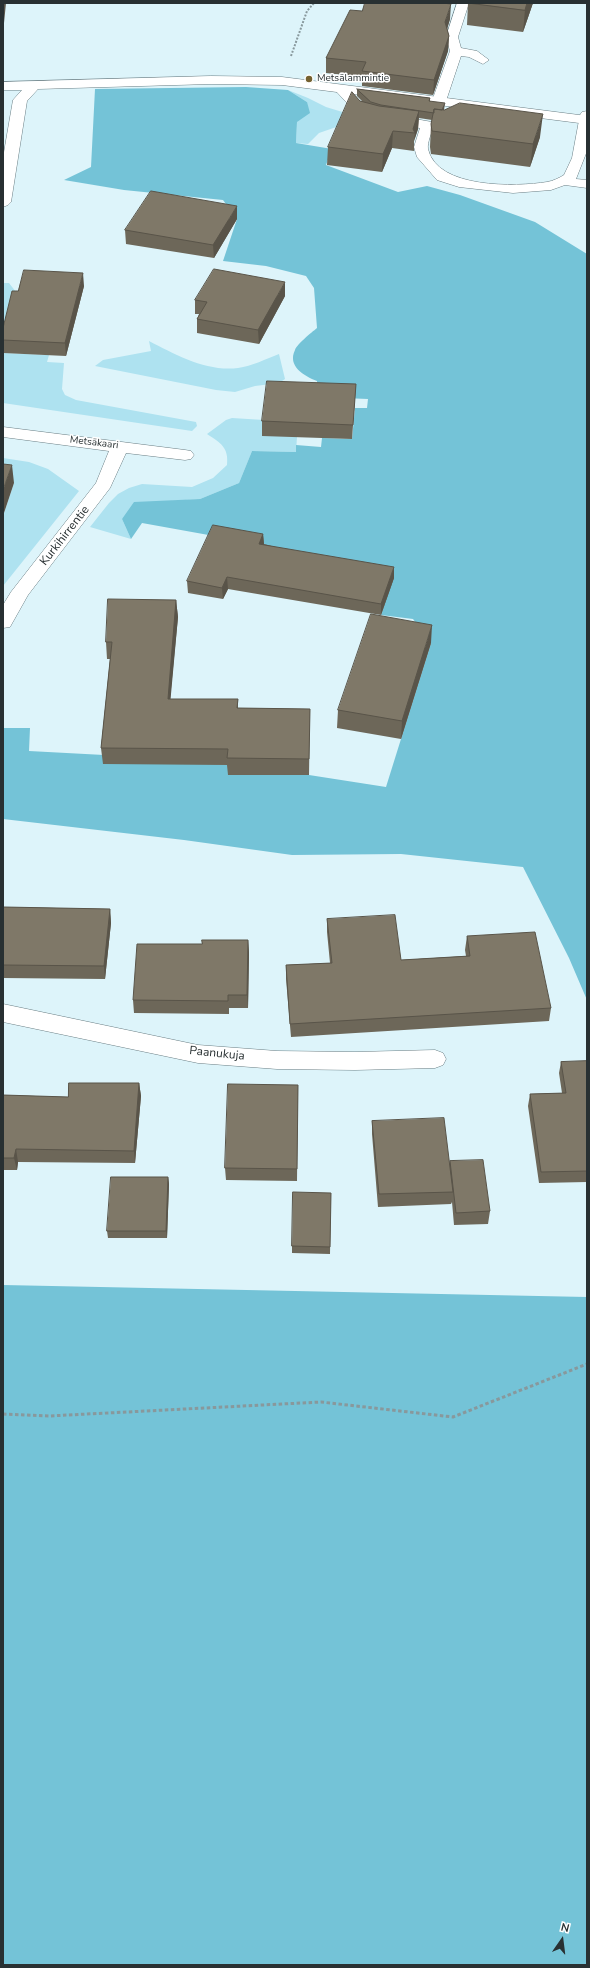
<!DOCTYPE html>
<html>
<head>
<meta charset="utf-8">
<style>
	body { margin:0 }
	#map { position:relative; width:590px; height:1968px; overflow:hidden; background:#ddf4fa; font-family:"Nunito Sans",sans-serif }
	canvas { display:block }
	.frame { position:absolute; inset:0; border:4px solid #283032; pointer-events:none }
	.north { position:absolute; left:542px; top:1920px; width:40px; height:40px; -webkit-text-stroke:3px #fff; paint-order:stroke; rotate:14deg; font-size:11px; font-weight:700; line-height:16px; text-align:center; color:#283032 }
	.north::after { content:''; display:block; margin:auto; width:14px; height:18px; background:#283032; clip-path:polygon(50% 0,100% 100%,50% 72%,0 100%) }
</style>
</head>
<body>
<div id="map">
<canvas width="590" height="1968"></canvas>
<div class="frame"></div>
<div class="north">N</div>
</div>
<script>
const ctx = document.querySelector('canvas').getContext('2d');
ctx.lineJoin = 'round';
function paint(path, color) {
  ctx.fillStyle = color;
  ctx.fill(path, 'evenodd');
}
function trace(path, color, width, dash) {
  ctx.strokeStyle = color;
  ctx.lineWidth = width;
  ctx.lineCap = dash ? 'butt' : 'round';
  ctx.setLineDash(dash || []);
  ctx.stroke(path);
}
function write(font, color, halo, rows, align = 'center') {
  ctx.font = font + ' "Nunito Sans",sans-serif';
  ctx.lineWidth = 3;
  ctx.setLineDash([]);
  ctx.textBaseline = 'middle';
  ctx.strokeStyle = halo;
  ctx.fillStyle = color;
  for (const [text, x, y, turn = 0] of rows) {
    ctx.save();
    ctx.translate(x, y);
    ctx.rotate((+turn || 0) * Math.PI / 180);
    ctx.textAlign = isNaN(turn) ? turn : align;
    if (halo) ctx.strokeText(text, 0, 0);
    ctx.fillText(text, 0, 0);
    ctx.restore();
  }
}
paint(new Path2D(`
	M 288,90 L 308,98 L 326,107 L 349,114 L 345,124 L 319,133 L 308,144 L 296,143 L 297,122 L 307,102 Z
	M 3,283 L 9,283 L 16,292 L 9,322 L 3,321 Z
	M 149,341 C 176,355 207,372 238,368 C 252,366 266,359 279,354 L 285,379 L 279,383 L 255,386 L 235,392 L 216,390 L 95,366 L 103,360 L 151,351 Z
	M 3,353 L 49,355 L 47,362 L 64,363 L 62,389 L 65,395 L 76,400 L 196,422 L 197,426 L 192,431 L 3,403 Z
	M 232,418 L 264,420 L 297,437 L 296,452 L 252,451 L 239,483 L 200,499 L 171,501 L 122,519 L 131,539 L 90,527 L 109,503 L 118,494 L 129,488 L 142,484 L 192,487 L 213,478 L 227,465 C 229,448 221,443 207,434 L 226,420 Z
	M 3,458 L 29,462 L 48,469 L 79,491 L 3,586 L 3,516 L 14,483 L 3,482 Z`), '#aee2f0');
paint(new Path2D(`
	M 246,87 L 288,90 L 307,102 L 310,113 L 297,122 L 296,143 L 332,149 L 326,165 L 398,192 L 427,186 L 460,195 L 535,222 L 587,254 L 587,1000 L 569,958 L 523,867 L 401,854 L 292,855 L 184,840 L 3,819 L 3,728 L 30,728 L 29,751 L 104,755 L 228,765 L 228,775 L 309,775 L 386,787 L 431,643 L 413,619 L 381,615 L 393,578 L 264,545 L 142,523 L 131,539 L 122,519 L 134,502 L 200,499 L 239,483 L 252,451 L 296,452 L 296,445 L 321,447 L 322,438 L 352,439 L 355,408 L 367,408 L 368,399 L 318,397 L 317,381 C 304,376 287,366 295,350 C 297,344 311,333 317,328 L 314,288 L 306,276 L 266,266 L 223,261 L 237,219 L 223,200 L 124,190 L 64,180 L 91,167 L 95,89 Z
	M 3,1285 L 587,1297 L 587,1965 L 3,1965 Z`), '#74c3d7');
const service = new Path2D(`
	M 457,3 L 469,3 L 458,37 L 461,48 L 477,51 L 489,60 L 483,64 L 469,57 L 461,56 L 446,101 L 444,104 L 434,104 L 432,101 L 450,51 L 446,37 Z
	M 340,85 L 345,86 L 370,111 L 432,122 L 434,125 C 432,132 427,142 428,149 C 437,189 516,187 547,182 C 553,181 559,178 564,175 L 572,158 L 580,115 L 582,112 L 587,111 L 587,151 L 576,179 L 587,180 L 587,188 L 565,185 L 551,190 L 513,193 L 459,187 L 437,180 L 417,157 L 414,147 L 420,128 L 379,122 L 360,117 L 334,89 L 335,86 Z`);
const minor = new Path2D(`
	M 211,76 L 282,77 L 587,116 L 587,124 L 282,85 L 211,84 L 38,89 L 27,101 L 11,202 L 8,205 L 3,207 L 3,158 L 13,100 L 22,90 L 3,90 L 3,82 Z
	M 3,427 L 185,450 L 191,451 L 194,455 L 191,459 L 185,460 L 126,453 L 110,488 L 28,595 L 10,627 L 3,628 L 3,605 L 11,592 L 96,483 L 109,451 L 3,437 Z
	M 3,1004 L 198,1045 L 277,1051 L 355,1052 L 435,1050 L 443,1053 L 446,1059 L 443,1065 L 435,1068 L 355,1070 L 277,1069 L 198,1063 L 3,1022 Z`);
trace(service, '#6a7e84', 1);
trace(minor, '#6a7e84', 1);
trace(new Path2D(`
	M 291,56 L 307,11 L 314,3`), '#88989c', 2, [2, 1.5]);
trace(new Path2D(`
	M 3,1414 L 49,1416 L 321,1402 L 453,1417 L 587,1364`), '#88989c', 3, [3.5, 2.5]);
paint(service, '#fff');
paint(minor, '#fff');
paint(new Path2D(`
	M 468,3 L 533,3 L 523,32 L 467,25 Z
	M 362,11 L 450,19 L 447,28 L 449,36 L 448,51 L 433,95 L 362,86 L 362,77 L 326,73 L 326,58 Z
	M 357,89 L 430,98 L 430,101 L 444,110 L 540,137 L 530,167 L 431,154 L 430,147 L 431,124 L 432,120 L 419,118 L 418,129 L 414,141 L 414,151 L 392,148 L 382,172 L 327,165 L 328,147 L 360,101 L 362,101 L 357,96 Z
	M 237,219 L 214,258 L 126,244 L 125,230 Z
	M 84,286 L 66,356 L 3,353 L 3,328 L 18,291 Z
	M 285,296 L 259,344 L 197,333 L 197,319 L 199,314 L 195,314 L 195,300 Z
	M 356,384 L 355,398 L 352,439 L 262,436 L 262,421 Z
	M 263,534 L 264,544 L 394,578 L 381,615 L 228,589 L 223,599 L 188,593 L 187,581 Z
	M 176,600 L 178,617 L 170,699 L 238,699 L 238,708 L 310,709 L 309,775 L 228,775 L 227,765 L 103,764 L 101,748 L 110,659 L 107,659 L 106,642 Z
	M 431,643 L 401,739 L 337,728 L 338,710 Z
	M 3,907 L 110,909 L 111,923 L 105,979 L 3,978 Z
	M 327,919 L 401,960 L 466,956 L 465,950 L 467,936 L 551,1008 L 549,1021 L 291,1037 L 286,979 L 286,965 L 330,963 L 327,932 Z
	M 248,940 L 249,953 L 248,1008 L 229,1008 L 229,1014 L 134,1013 L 133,1000 L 202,944 Z
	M 587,1061 L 587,1182 L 539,1183 L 528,1106 L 530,1094 L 562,1093 L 559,1073 L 561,1062 Z
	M 139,1083 L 141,1096 L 135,1163 L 18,1162 L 17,1170 L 3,1170 L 3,1095 L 68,1097 Z
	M 298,1085 L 297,1181 L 226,1180 L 225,1168 Z
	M 372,1121 L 450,1164 L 450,1161 L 490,1211 L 488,1224 L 454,1225 L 452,1202 L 451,1204 L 378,1207 L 372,1134 Z
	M 168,1177 L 169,1184 L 167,1238 L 108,1238 L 107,1231 Z
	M 331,1193 L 330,1254 L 292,1253 L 292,1246 Z`), '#6d6759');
paint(new Path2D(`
	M 3,3 L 6,3 L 3,33 Z
	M 527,3 L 533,3 L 523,32 L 525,10 Z
	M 451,4 L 450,19 L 445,37 L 445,22 Z
	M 449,36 L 448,51 L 433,95 L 434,80 Z
	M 445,103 L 444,110 L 440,114 Z
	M 419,111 L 418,129 L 414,141 L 415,133 L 413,129 Z
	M 543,114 L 540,137 L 530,167 L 533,144 Z
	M 393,131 L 392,148 L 382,172 L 383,154 Z
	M 237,206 L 237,219 L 214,258 L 213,245 Z
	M 83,273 L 84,286 L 66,356 L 65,343 Z
	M 285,282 L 285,296 L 259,344 L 258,330 Z
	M 12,465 L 14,483 L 3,516 L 3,490 Z
	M 263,534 L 264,545 L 259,544 Z
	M 394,567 L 394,578 L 381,615 L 381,604 Z
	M 227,577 L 228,589 L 223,599 L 222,588 Z
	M 176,600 L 178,617 L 169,716 L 168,699 Z
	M 432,625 L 431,643 L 401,739 L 402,721 Z
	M 110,909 L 111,923 L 105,979 L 104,966 Z
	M 248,940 L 249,953 L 248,1008 L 247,995 Z
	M 139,1083 L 141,1096 L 135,1163 L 134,1151 Z
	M 16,1149 L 18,1162 L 17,1170 L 14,1158 Z
	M 168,1177 L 169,1184 L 167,1238 L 166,1231 Z`), '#595449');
const building = new Path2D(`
	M 365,3 L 442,3 L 451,4 L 445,22 L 449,36 L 434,80 L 362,71 L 366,62 L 326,58 L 350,10 L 362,11 Z
	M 468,3 L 527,3 L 525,10 Z
	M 357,89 L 430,98 L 429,101 L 445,103 L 442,110 L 434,109 L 434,113 L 381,105 L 371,102 Z
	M 352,92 L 360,101 L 379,106 L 419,111 L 413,129 L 415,133 L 393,131 L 383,154 L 328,147 Z
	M 460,103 L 543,114 L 533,144 L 432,131 L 431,124 L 434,109 L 444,110 Z
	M 151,191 L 237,206 L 213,245 L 125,230 Z
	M 214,269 L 285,282 L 258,330 L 197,319 L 207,302 L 195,300 Z
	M 24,270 L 83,273 L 65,343 L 3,340 L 3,328 L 12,291 L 18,291 Z
	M 267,381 L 356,384 L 353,425 L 262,421 Z
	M 3,464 L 12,465 L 3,490 Z
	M 213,525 L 263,534 L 259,544 L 394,567 L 381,604 L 227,577 L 222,588 L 187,581 Z
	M 108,599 L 176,600 L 168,699 L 238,699 L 237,708 L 310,709 L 309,759 L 227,758 L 228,749 L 101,748 L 112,642 L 106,642 Z
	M 371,614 L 432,625 L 402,721 L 338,710 Z
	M 3,907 L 110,909 L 104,966 L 3,965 Z
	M 395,915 L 401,960 L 470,956 L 467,936 L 535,932 L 551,1008 L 290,1024 L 286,965 L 332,963 L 327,919 Z
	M 202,940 L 248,940 L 247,995 L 228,995 L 228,1001 L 133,1000 L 137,944 L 202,944 Z
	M 587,1061 L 587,1171 L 541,1172 L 530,1094 L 566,1093 L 561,1062 Z
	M 69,1083 L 139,1083 L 134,1151 L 16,1149 L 14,1158 L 3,1158 L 3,1095 L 68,1097 Z
	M 228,1084 L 298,1085 L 297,1169 L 225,1168 Z
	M 444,1118 L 453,1192 L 379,1194 L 372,1121 Z
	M 483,1160 L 490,1211 L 456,1213 L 450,1161 Z
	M 111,1177 L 168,1177 L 166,1231 L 107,1231 Z
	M 293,1192 L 331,1193 L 330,1247 L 292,1246 Z`);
paint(building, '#7f7868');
trace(building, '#595449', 1);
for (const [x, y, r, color] of [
	[309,79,4,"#756130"]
]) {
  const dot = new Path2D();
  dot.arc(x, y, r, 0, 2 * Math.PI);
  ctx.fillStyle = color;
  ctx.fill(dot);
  trace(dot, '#fff', 1.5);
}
write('10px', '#283032', '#fff', [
	["Metsälammintie",317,79]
], 'left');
write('10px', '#283032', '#fff', [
	["Metsäkaari",94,443,7]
]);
write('12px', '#283032', '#fff', [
	["Kurkihirrentie",65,536,-52],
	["Paanukuja",217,1054,6]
]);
</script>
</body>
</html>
